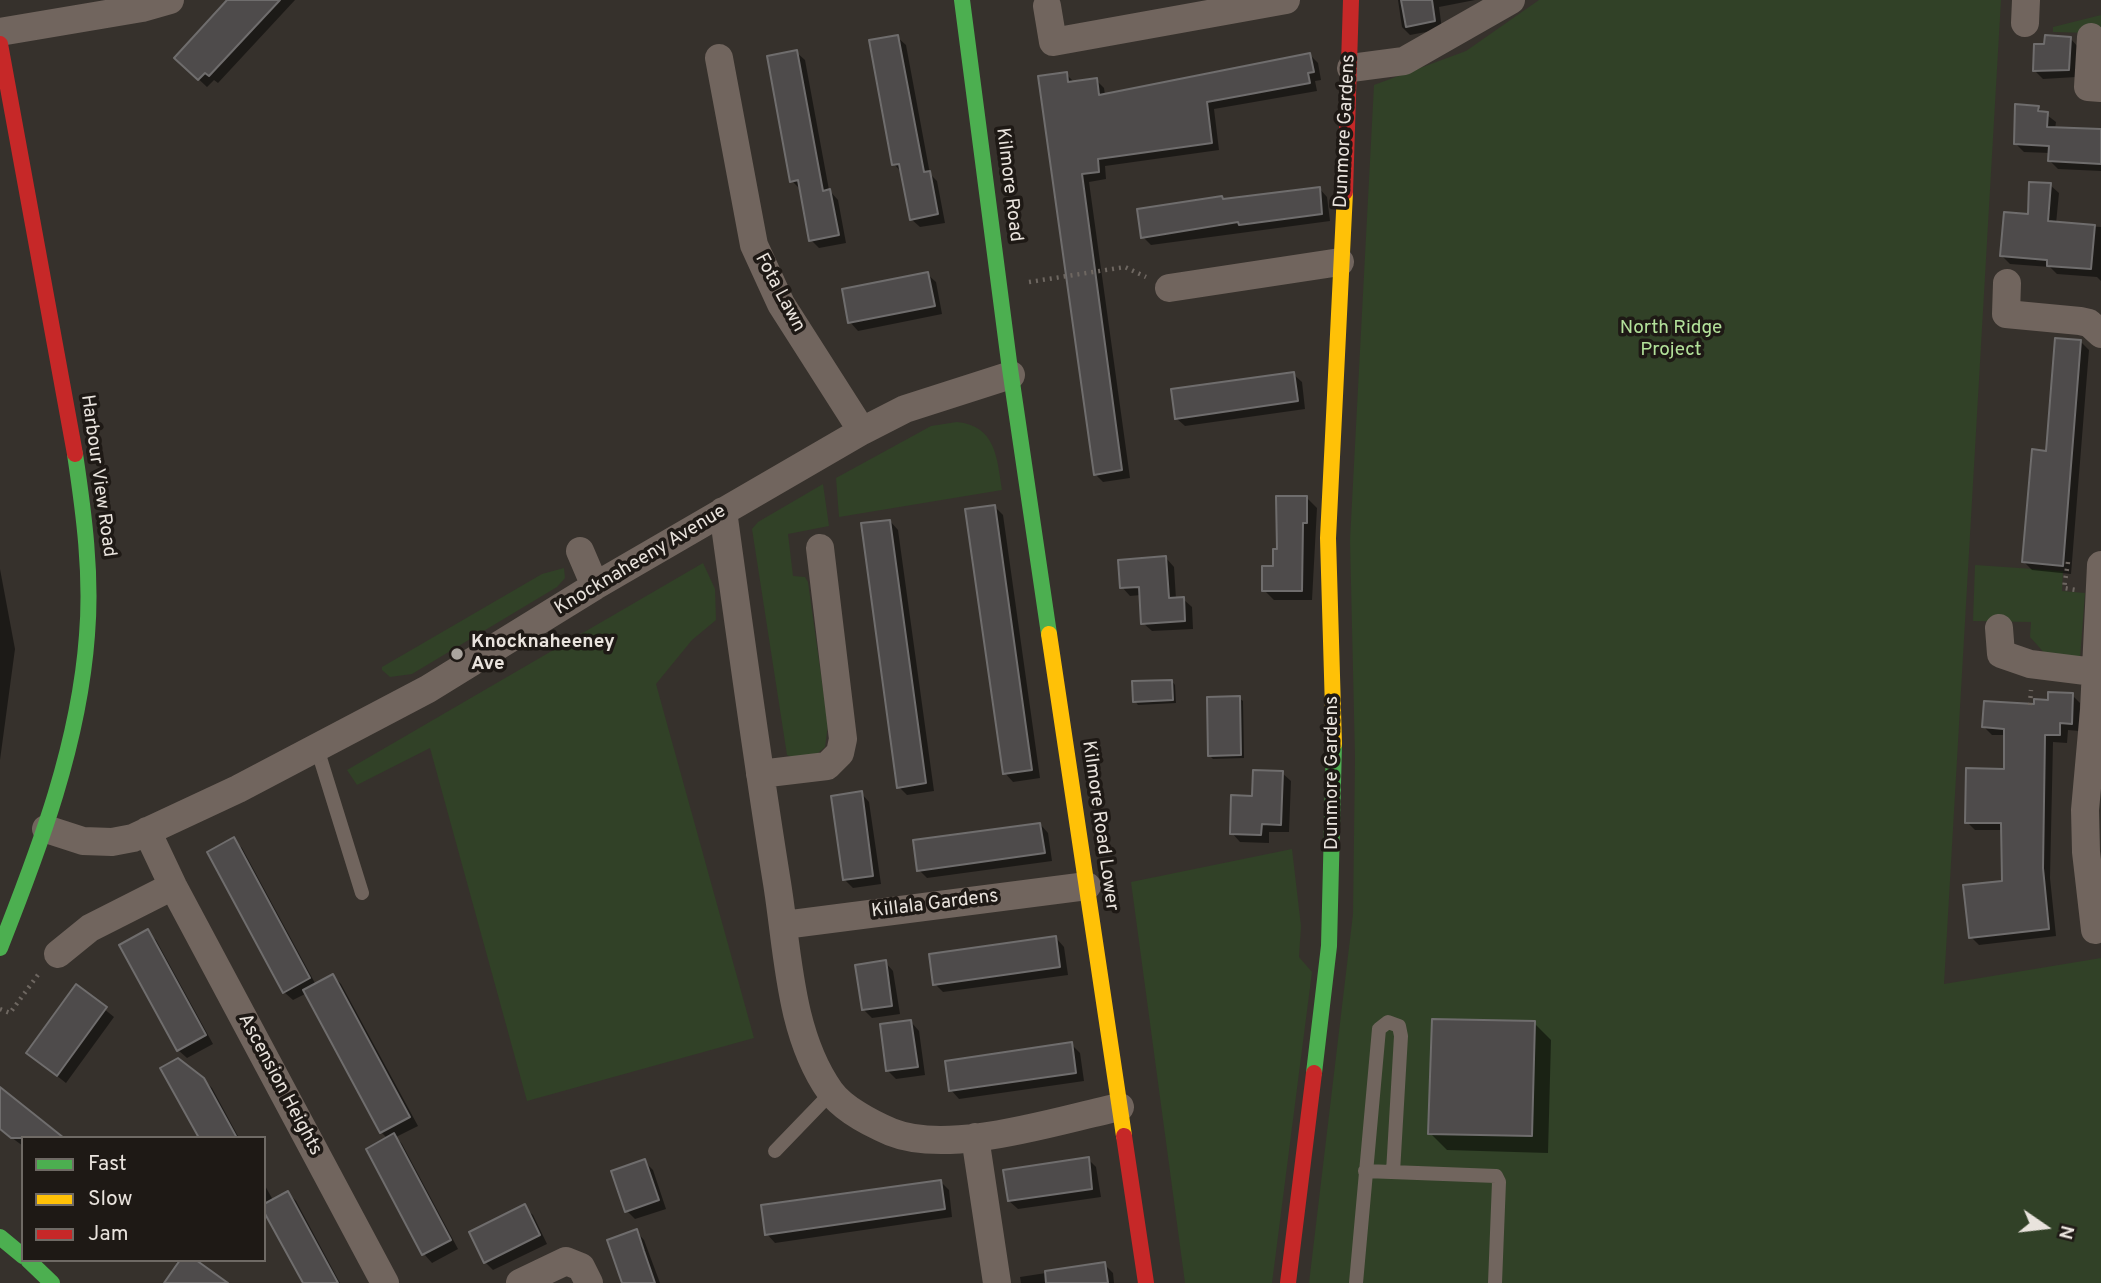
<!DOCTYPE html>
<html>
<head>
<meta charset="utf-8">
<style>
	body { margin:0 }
	#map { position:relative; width:2101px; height:1283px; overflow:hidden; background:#36312c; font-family:Overpass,sans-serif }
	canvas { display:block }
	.legend { position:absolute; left:21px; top:1136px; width:245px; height:126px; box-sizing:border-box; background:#1e1915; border:2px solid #6f6a65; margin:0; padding:9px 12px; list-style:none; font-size:21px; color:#e9e3dd }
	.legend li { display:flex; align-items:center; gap:14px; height:35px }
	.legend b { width:35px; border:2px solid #6f6a65 }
	.north { position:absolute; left:2010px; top:1192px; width:70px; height:70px; -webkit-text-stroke:5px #1e1915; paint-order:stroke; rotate:104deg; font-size:19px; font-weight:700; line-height:28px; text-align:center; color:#e9e3dd }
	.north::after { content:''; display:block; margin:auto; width:24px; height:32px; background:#e9e3dd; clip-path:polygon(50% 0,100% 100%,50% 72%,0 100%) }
</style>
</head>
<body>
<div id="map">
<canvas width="2101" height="1283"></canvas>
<ul class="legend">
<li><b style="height:9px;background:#4caf50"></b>Fast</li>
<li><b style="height:9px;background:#ffc107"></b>Slow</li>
<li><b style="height:9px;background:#c62828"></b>Jam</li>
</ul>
<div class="north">N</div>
</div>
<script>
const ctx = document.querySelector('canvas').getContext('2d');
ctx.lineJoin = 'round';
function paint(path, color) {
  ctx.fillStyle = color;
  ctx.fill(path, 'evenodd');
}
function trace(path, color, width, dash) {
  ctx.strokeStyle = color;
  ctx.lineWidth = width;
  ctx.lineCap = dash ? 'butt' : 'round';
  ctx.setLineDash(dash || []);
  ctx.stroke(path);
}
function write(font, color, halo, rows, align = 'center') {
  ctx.font = font + ' Overpass,sans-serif';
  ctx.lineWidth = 7;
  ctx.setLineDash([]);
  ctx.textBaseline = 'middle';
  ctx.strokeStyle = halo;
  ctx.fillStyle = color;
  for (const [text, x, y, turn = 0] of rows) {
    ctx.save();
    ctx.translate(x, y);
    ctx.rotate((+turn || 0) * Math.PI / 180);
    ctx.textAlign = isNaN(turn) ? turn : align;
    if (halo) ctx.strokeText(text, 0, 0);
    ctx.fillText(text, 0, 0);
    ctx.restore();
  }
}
paint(new Path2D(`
	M 1539,0 L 2001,0 L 1944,984 L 2101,958 L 2101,1283 L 1309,1283 L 1353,914 L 1355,758 L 1350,540 L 1374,85 L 1466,51 Z
	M 2101,15 L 2101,39 L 2091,33 L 2053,32 L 2053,27 Z
	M 957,422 C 996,426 997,458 1002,490 L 839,517 L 836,478 L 931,426 Z
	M 823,484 L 829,526 L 788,534 L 793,576 L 805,577 L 808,582 L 828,725 L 825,747 L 818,753 L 797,759 L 787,755 L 752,529 L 758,522 Z
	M 703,563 L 715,589 L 716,620 L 692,640 L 656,684 L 754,1038 L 527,1101 L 430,748 L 357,785 L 347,770 Z
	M 1975,565 L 2063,571 L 2062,591 L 2085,593 L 2080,659 L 2047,656 L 2030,637 L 2031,622 L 1973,621 Z
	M 564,568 L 565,578 L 557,587 L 412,674 L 390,677 L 382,670 L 382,667 L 542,574 Z
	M 1292,849 L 1301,926 L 1299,957 L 1312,972 L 1272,1283 L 1185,1283 L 1131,882 Z`), '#314127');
paint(new Path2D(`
	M 231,0 L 295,0 L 218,83 L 214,80 L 207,87 L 176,58 Z
	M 1398,0 L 1475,0 L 1439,7 L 1442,29 L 1410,35 L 1402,27 Z
	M 897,37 L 906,45 L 930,174 L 937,181 L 945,223 L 920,227 L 911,219 L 903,174 L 894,164 Z
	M 2070,38 L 2078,47 L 2076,77 L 2043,79 L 2035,71 Z
	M 796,52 L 805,60 L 829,190 L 838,200 L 846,243 L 819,248 L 811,240 L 800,189 L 792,181 Z
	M 1310,55 L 1318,63 L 1321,80 L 1315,81 L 1317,91 L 1214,109 L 1219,150 L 1105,166 L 1106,179 L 1089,182 L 1130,478 L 1103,482 L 1095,474 L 1066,74 L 1074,82 L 1096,80 L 1104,88 L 1105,95 Z
	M 2038,108 L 2056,122 L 2055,129 L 2101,131 L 2101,171 L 2058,169 L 2050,161 L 2050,153 L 2024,152 L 2015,143 Z
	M 2050,185 L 2059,193 L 2056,224 L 2101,227 L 2101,281 L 2097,277 L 2057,274 L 2050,267 L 2010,264 L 2002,256 Z
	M 1319,188 L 1327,197 L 1330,221 L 1151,245 L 1143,237 L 1225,201 Z
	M 927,274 L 936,282 L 942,314 L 858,331 L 850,322 Z
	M 2080,341 L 2089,350 L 2071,574 L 2032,570 L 2024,562 L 2047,453 Z
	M 1293,374 L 1302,382 L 1305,409 L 1185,426 L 1176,418 Z
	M 1307,498 L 1317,508 L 1312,600 L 1274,600 L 1264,590 L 1275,568 L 1279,551 Z
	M 995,507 L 1003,515 L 1040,778 L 1013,782 L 1005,773 Z
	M 890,521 L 898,530 L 934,791 L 907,795 L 899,787 Z
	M 1166,558 L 1174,567 L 1176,599 L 1183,599 L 1192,607 L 1193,629 L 1152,631 L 1143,623 L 1141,595 L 1130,596 L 1122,587 Z
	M 0,569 L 15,649 L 0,760 Z
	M 1172,681 L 1175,685 L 1176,703 L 1138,705 L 1135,701 Z
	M 2072,695 L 2080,703 L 2079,731 L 2068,730 L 2067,743 L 2053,742 L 2050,878 L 2056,936 L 1979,945 L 1971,937 L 2004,882 L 2003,830 L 1975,830 L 1967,822 L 2005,771 L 2006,735 L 1992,735 L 1984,727 Z
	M 1239,698 L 1243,701 L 1244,758 L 1213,759 L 1209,755 Z
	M 1282,773 L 1291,781 L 1289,832 L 1269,832 L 1269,843 L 1240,842 L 1232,833 L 1253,798 Z
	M 861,793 L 869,802 L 881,884 L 853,888 L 844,879 Z
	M 1040,824 L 1048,833 L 1052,861 L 927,878 L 919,870 Z
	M 234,840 L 242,848 L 316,985 L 333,976 L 341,984 L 418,1126 L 396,1137 L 402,1144 L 458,1249 L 432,1263 L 424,1254 L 368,1149 L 388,1139 L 381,1132 L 307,993 L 293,1000 L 284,992 Z
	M 147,931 L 156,940 L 213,1044 L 187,1058 L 178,1050 Z
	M 1056,938 L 1064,947 L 1068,975 L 943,992 L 935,984 Z
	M 885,962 L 893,971 L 900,1014 L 872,1018 L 863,1009 Z
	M 77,987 L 114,1017 L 66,1083 L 28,1053 Z
	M 911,1022 L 919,1031 L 925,1075 L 896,1079 L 888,1071 Z
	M 1534,1023 L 1551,1040 L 1548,1153 L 1447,1150 L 1430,1133 Z
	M 1071,1044 L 1080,1053 L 1084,1081 L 959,1099 L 951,1090 Z
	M 203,1079 L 212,1088 L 239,1138 L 201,1138 Z
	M 0,1103 L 23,1138 L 23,1146 L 0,1129 Z
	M 1088,1159 L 1096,1167 L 1101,1197 L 1018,1209 L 1009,1201 Z
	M 644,1161 L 653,1170 L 666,1209 L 635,1219 L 627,1211 Z
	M 940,1181 L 949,1190 L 952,1217 L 775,1243 L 767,1234 Z
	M 264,1184 L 273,1200 L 288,1193 L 296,1201 L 340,1283 L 304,1283 L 264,1209 Z
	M 524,1207 L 533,1215 L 547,1244 L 493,1270 L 485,1262 Z
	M 636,1231 L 644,1240 L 660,1283 L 624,1283 Z
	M 171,1260 L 201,1260 L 198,1264 L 224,1283 Z
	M 1104,1264 L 1113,1273 L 1114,1283 L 1021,1283 L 1020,1277 Z`), '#0007');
const building = new Path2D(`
	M 227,0 L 280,0 L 209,76 L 205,73 L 198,80 L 174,58 Z
	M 1401,0 L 1432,0 L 1435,21 L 1406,27 Z
	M 898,35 L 924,172 L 930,171 L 938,214 L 910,220 L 899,164 L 892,165 L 869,40 Z
	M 2045,35 L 2071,37 L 2069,70 L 2033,71 L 2034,44 L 2044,44 Z
	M 797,50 L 823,191 L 830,189 L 839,235 L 809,241 L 798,180 L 790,182 L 767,56 Z
	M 1310,53 L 1314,72 L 1308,73 L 1310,83 L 1207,102 L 1212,143 L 1098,159 L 1099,172 L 1082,174 L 1122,470 L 1094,475 L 1038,76 L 1067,72 L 1068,82 L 1097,78 L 1099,95 Z
	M 2015,104 L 2039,106 L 2038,111 L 2048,112 L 2047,127 L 2101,129 L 2101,164 L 2048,161 L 2049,146 L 2014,144 Z
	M 2029,182 L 2051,183 L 2048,221 L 2095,225 L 2091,269 L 2047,266 L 2047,260 L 2000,256 L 2004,212 L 2028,214 Z
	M 1320,187 L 1322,214 L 1239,225 L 1238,222 L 1141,238 L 1137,209 L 1222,196 L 1223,199 Z
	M 928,272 L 935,306 L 848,323 L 842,289 Z
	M 2055,338 L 2081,340 L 2063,566 L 2022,562 L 2032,449 L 2046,451 Z
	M 1294,372 L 1298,401 L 1175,419 L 1171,389 Z
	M 1276,496 L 1307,496 L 1307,523 L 1303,523 L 1302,591 L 1262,591 L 1262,566 L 1273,566 L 1273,549 L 1277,549 Z
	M 995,505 L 1032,770 L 1003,774 L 965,509 Z
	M 890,520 L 926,783 L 897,788 L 861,523 Z
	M 1166,556 L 1169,598 L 1184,597 L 1185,621 L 1141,624 L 1139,587 L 1120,588 L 1118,560 Z
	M 1172,680 L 1173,700 L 1133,702 L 1132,681 Z
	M 2048,692 L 2073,693 L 2072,724 L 2060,723 L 2060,735 L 2045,735 L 2043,868 L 2049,929 L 1969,938 L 1963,885 L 2002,881 L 2001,823 L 1965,823 L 1966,768 L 2004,769 L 2004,729 L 1982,727 L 1984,701 L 2034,704 L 2034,699 L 2048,700 Z
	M 1240,696 L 1241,755 L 1208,756 L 1207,697 Z
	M 1253,770 L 1283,771 L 1281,825 L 1262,824 L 1261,835 L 1230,834 L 1231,795 L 1252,796 Z
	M 862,791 L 873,876 L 843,880 L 831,796 Z
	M 1040,823 L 1045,853 L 917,871 L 913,840 Z
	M 234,837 L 310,978 L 283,993 L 207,852 Z
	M 148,929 L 206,1035 L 177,1051 L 119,945 Z
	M 1056,936 L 1060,967 L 933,985 L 929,954 Z
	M 886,960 L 892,1006 L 862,1010 L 855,965 Z
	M 333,974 L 410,1117 L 380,1133 L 303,990 Z
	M 76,984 L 107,1007 L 57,1076 L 26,1053 Z
	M 1432,1019 L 1535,1021 L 1532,1136 L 1428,1134 Z
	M 911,1020 L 918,1067 L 886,1071 L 880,1024 Z
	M 1072,1042 L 1076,1073 L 949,1091 L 945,1061 Z
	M 178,1058 L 204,1078 L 237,1138 L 199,1138 L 160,1068 Z
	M 0,1087 L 64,1138 L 11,1138 L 0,1129 Z
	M 394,1133 L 451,1240 L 422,1255 L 366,1149 Z
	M 1089,1157 L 1092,1189 L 1008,1201 L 1003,1170 Z
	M 645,1159 L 659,1200 L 625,1212 L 611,1171 Z
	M 941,1180 L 945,1209 L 765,1235 L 761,1205 Z
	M 288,1191 L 326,1261 L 338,1283 L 303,1283 L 264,1212 L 264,1204 Z
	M 525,1204 L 540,1235 L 484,1263 L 469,1232 Z
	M 637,1229 L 644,1251 L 655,1283 L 622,1283 L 607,1240 Z
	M 180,1260 L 196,1260 L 228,1283 L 164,1283 Z
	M 1105,1262 L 1108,1283 L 1046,1283 L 1045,1271 Z`);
paint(building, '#4e4b4b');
trace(building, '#6f6d6d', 2);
trace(new Path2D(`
	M 1029,282 L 1125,267 L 1146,277
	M 2068,562 L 2064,588 L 2076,590
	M 2030,705 L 2031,690
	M 0,1009 L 10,1013 L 40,972`), '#6e6761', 4.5, [2, 5]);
trace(new Path2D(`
	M 317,748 L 362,893
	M 775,1151 L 831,1093
	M 1365,1171 L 1496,1176 L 1499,1182 L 1495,1283
	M 1356,1283 L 1379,1029 L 1388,1022 L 1399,1026 L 1401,1036 L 1393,1172`), '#71655e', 14);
trace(new Path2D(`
	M 1047,6 L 1053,42 L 1286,0
	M 2025,23 L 2026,0
	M 0,32 L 142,8 L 170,0
	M 2091,37 L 2088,87 L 2101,88
	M 719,58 L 754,245 L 781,304 L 862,431
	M 1351,68 L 1404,61 L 1511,0
	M 2007,283 L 2006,314 L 2080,321 L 2089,323 L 2101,334
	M 1169,288 L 1340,262
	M 723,511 C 740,635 757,759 777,883 C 788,951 789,1033 830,1091 C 843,1109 872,1124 891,1132 C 950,1156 1058,1120 1120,1107
	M 580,551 L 595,586
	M 1999,628 L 2001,654 L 2030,664 L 2094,672
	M 760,774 L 827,766 L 840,753 L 843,739 L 820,548
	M 46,829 L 83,841 L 112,842 L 133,838 L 238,789 L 428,689 L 595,586 L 862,431 L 905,409 L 1011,375
	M 147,831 L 173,886 L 385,1283
	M 784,925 L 1087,886
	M 2095,930 L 2086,852 L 2085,810 L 2094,710 L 2101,565
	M 58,954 L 90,928 L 173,886
	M 975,1137 L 997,1283
	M 520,1283 L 566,1261 L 581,1267 L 589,1283`), '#71655e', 28);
trace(new Path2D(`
	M 962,0 L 1009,362 L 1049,634
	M 0,948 C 40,847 79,744 87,635 C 92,574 84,514 75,454
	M 1314,1073 L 1329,946 L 1334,744
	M 0,1237 L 23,1256
	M 28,1260 L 52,1283`), '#4caf50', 16);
trace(new Path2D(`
	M 1049,634 L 1124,1136
	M 1334,744 L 1328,538 L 1345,192`), '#ffc107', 16);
trace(new Path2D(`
	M 0,44 L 75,454
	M 1345,192 L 1351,0
	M 1124,1136 L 1146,1283
	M 1288,1283 L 1314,1073`), '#c62828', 16);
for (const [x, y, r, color] of [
	[457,654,7,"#aaa59f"]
]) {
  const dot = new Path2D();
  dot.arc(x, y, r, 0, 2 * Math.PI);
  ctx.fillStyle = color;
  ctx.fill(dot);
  trace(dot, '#1e1915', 2.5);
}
write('19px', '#e9e3dd', '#1e1915', [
	["Dunmore Gardens",1346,131,-87],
	["Kilmore Road",1008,185,83],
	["Fota Lawn",779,293,62],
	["Harbour View Road",97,476,82],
	["Knocknaheeny Avenue",641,561,-31],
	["Dunmore Gardens",1333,773,-90],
	["Kilmore Road Lower",1099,826,82],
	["Killala Gardens",935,905,-7],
	["Ascension Heights",279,1085,62]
]);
write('19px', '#b3e19a', '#1e1915', [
	["North Ridge",1671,329],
	["Project",1671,351]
]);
write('bold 19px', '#e9e3dd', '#1e1915', [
	["Knocknaheeney",471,643],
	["Ave",471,665]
], 'left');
</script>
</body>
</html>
